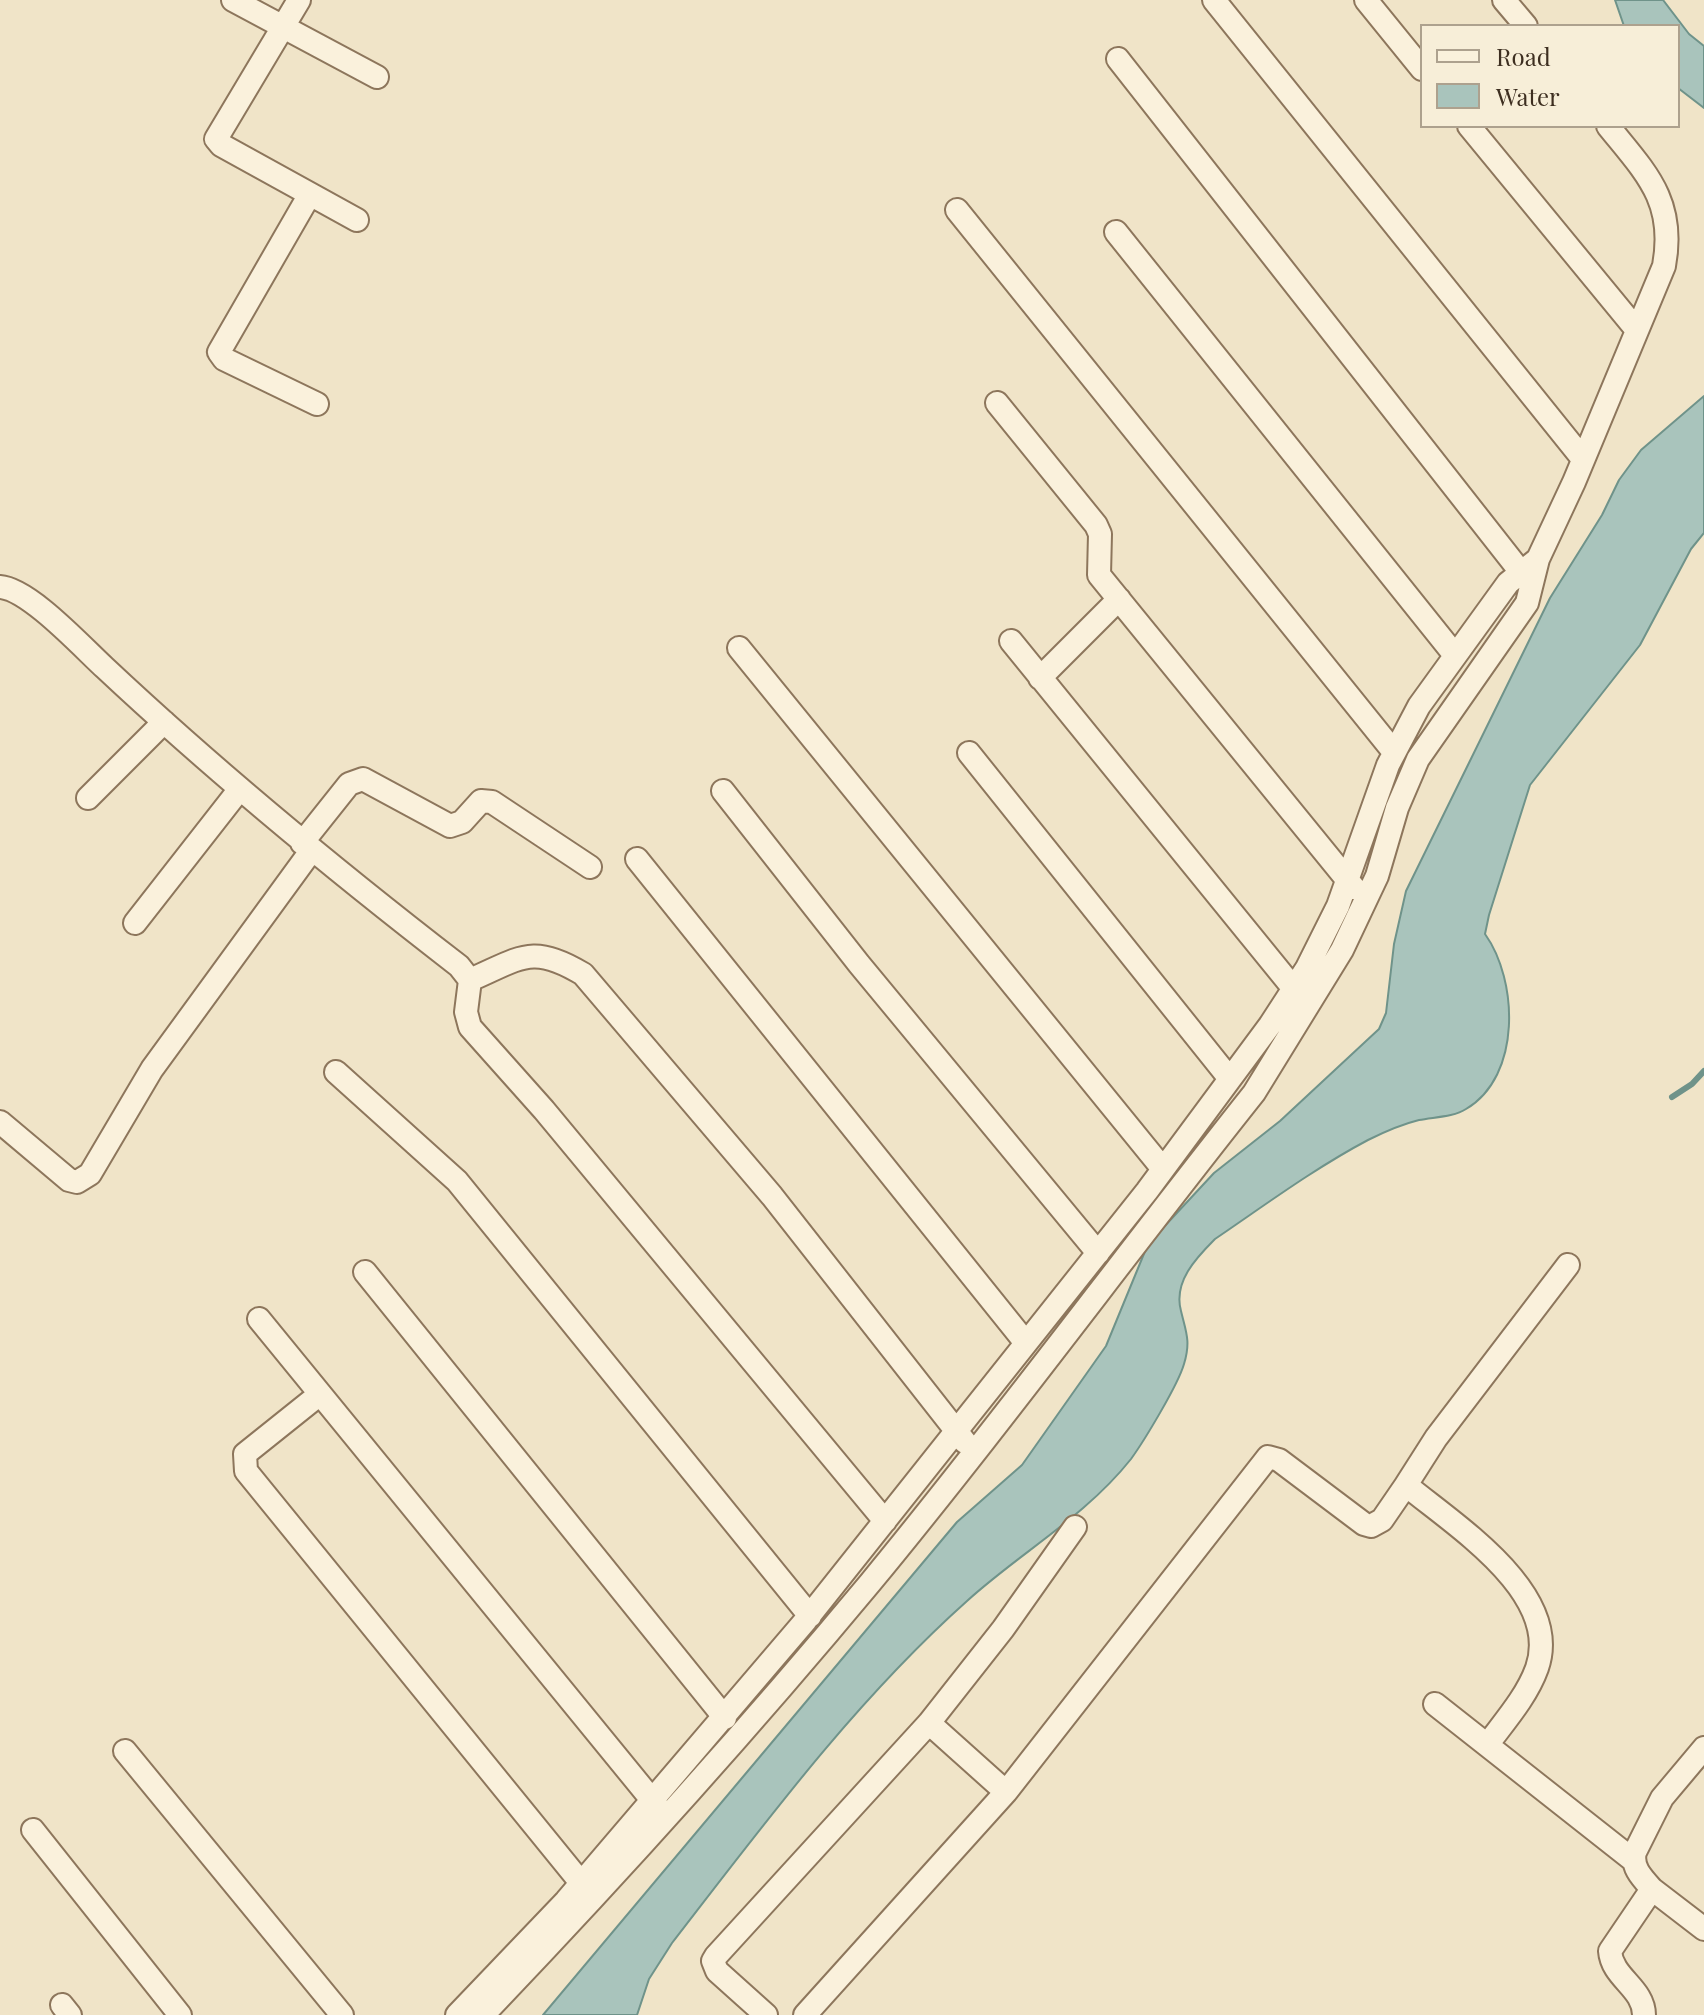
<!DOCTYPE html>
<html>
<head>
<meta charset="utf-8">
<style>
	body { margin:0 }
	#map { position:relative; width:1704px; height:2015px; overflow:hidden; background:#f0e4c8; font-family:"Playfair Display",serif }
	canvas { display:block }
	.legend { position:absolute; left:1420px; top:24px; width:260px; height:104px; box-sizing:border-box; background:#f7eed8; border:2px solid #ada18e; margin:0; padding:10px 14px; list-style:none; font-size:24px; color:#3d2e20 }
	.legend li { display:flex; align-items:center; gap:16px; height:40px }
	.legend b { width:40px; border:2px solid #ada18e }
</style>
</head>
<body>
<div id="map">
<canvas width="1704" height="2015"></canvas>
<ul class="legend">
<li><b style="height:10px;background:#faf1dc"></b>Road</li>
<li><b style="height:22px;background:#a9c4bc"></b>Water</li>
</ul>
</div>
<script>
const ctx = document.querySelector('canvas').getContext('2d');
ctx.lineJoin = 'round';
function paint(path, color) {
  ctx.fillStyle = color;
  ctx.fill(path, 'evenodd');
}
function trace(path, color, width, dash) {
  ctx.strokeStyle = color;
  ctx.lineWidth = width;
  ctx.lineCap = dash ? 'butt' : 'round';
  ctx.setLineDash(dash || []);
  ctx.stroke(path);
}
const water = new Path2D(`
	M 1615,0 L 1663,0 L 1689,34 L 1704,46 L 1704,108 L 1678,88 L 1678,26 L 1624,26 Z
	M 1704,396 L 1704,533 L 1691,549 L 1640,645 L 1530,785 L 1489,915 L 1485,934 C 1518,980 1522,1076 1466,1109 C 1454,1117 1434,1117 1419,1120 C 1403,1124 1384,1132 1368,1140 C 1315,1168 1265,1205 1215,1239 C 1196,1258 1173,1282 1181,1311 C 1186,1332 1191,1341 1184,1364 C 1178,1385 1144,1441 1131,1459 C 1085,1517 1021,1552 967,1601 C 855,1701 764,1824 672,1943 L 649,1979 L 637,2015 L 543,2015 L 957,1522 L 1022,1465 L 1106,1346 L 1148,1244 L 1214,1173 L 1280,1121 L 1379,1029 L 1386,1013 L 1394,944 L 1406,891 L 1550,598 L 1602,515 L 1619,480 L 1641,450 Z`);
paint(water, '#a9c4bc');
trace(water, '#6f938a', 2);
trace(new Path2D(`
	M 1672,1097 L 1692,1084 L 1704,1071`), '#6f938a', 6);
const minor = new Path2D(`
	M 233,0 L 377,77
	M 299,0 L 216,139 L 221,145 L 357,220
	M 1214,0 L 1583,459
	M 1366,0 L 1422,69
	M 1504,0 L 1526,26
	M 1118,59 L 1520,571
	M 1469,126 L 1636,329
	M 310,194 L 219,352 L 224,359 L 317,404
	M 957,210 L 1394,752
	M 1116,232 L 1454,654
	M 997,403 L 1096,525 L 1100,534 L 1099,575 L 1354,888
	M 0,587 C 29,589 82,647 105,668 C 218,774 336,871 459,966 L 470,980 L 466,1012 L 470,1027 L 544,1110 L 885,1521
	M 1011,641 L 1303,1000
	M 739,648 L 1163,1169
	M 1040,678 L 1119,599
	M 969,753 L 1230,1079
	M 723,791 L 859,964 L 1098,1253
	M 88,798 L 164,722
	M 302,843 L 349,784 L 363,779 L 450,826 L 462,822 L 481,801 L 492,802 L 590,867
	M 637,859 L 1026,1343
	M 135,923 L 239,790
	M 470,980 C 521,958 532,943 583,974 L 772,1196 L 965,1442
	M 336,1072 L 457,1181 L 810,1616
	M 0,1122 L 69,1180 L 77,1182 L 90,1174 L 152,1069 L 311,851
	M 365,1272 L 725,1718
	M 259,1319 L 661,1811
	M 320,1394 L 245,1454 L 246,1471 L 591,1895
	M 1406,1485 L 1436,1438 L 1568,1265
	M 1435,1704 L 1633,1860
	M 929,1723 L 1006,1792
	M 125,1751 L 342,2015
	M 33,1830 L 180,2015
	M 1652,1889 L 1704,1929
	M 62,2005 L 70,2015
	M 457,2015 L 566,1901 L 806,1620 L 1147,1191 L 1270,1025 L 1307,968 L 1338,906 L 1388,765 L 1419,706 L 1508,583 L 1538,559
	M 483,2015 C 617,1875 746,1732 870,1583 C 1002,1423 1125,1255 1254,1093 L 1342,950 L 1377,876 L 1397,808 L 1418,759 L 1527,603 L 1538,559 L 1574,482 L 1664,266 C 1676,201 1646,173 1608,126
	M 766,2015 L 717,1971 L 713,1961 L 716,1956 L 929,1723 L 1003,1629 L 1075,1527
	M 805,2015 L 1006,1792 L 1268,1457 L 1279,1460 L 1364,1524 L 1371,1526 L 1382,1520 L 1406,1485 C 1454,1525 1563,1593 1537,1668 C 1527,1696 1505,1721 1487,1745
	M 1644,2015 C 1644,1988 1612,1978 1610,1951 L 1652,1889 C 1642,1878 1631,1867 1635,1852 L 1662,1798 L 1704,1748`);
trace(minor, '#8d765c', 26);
trace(minor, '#faf1dc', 22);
</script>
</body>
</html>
